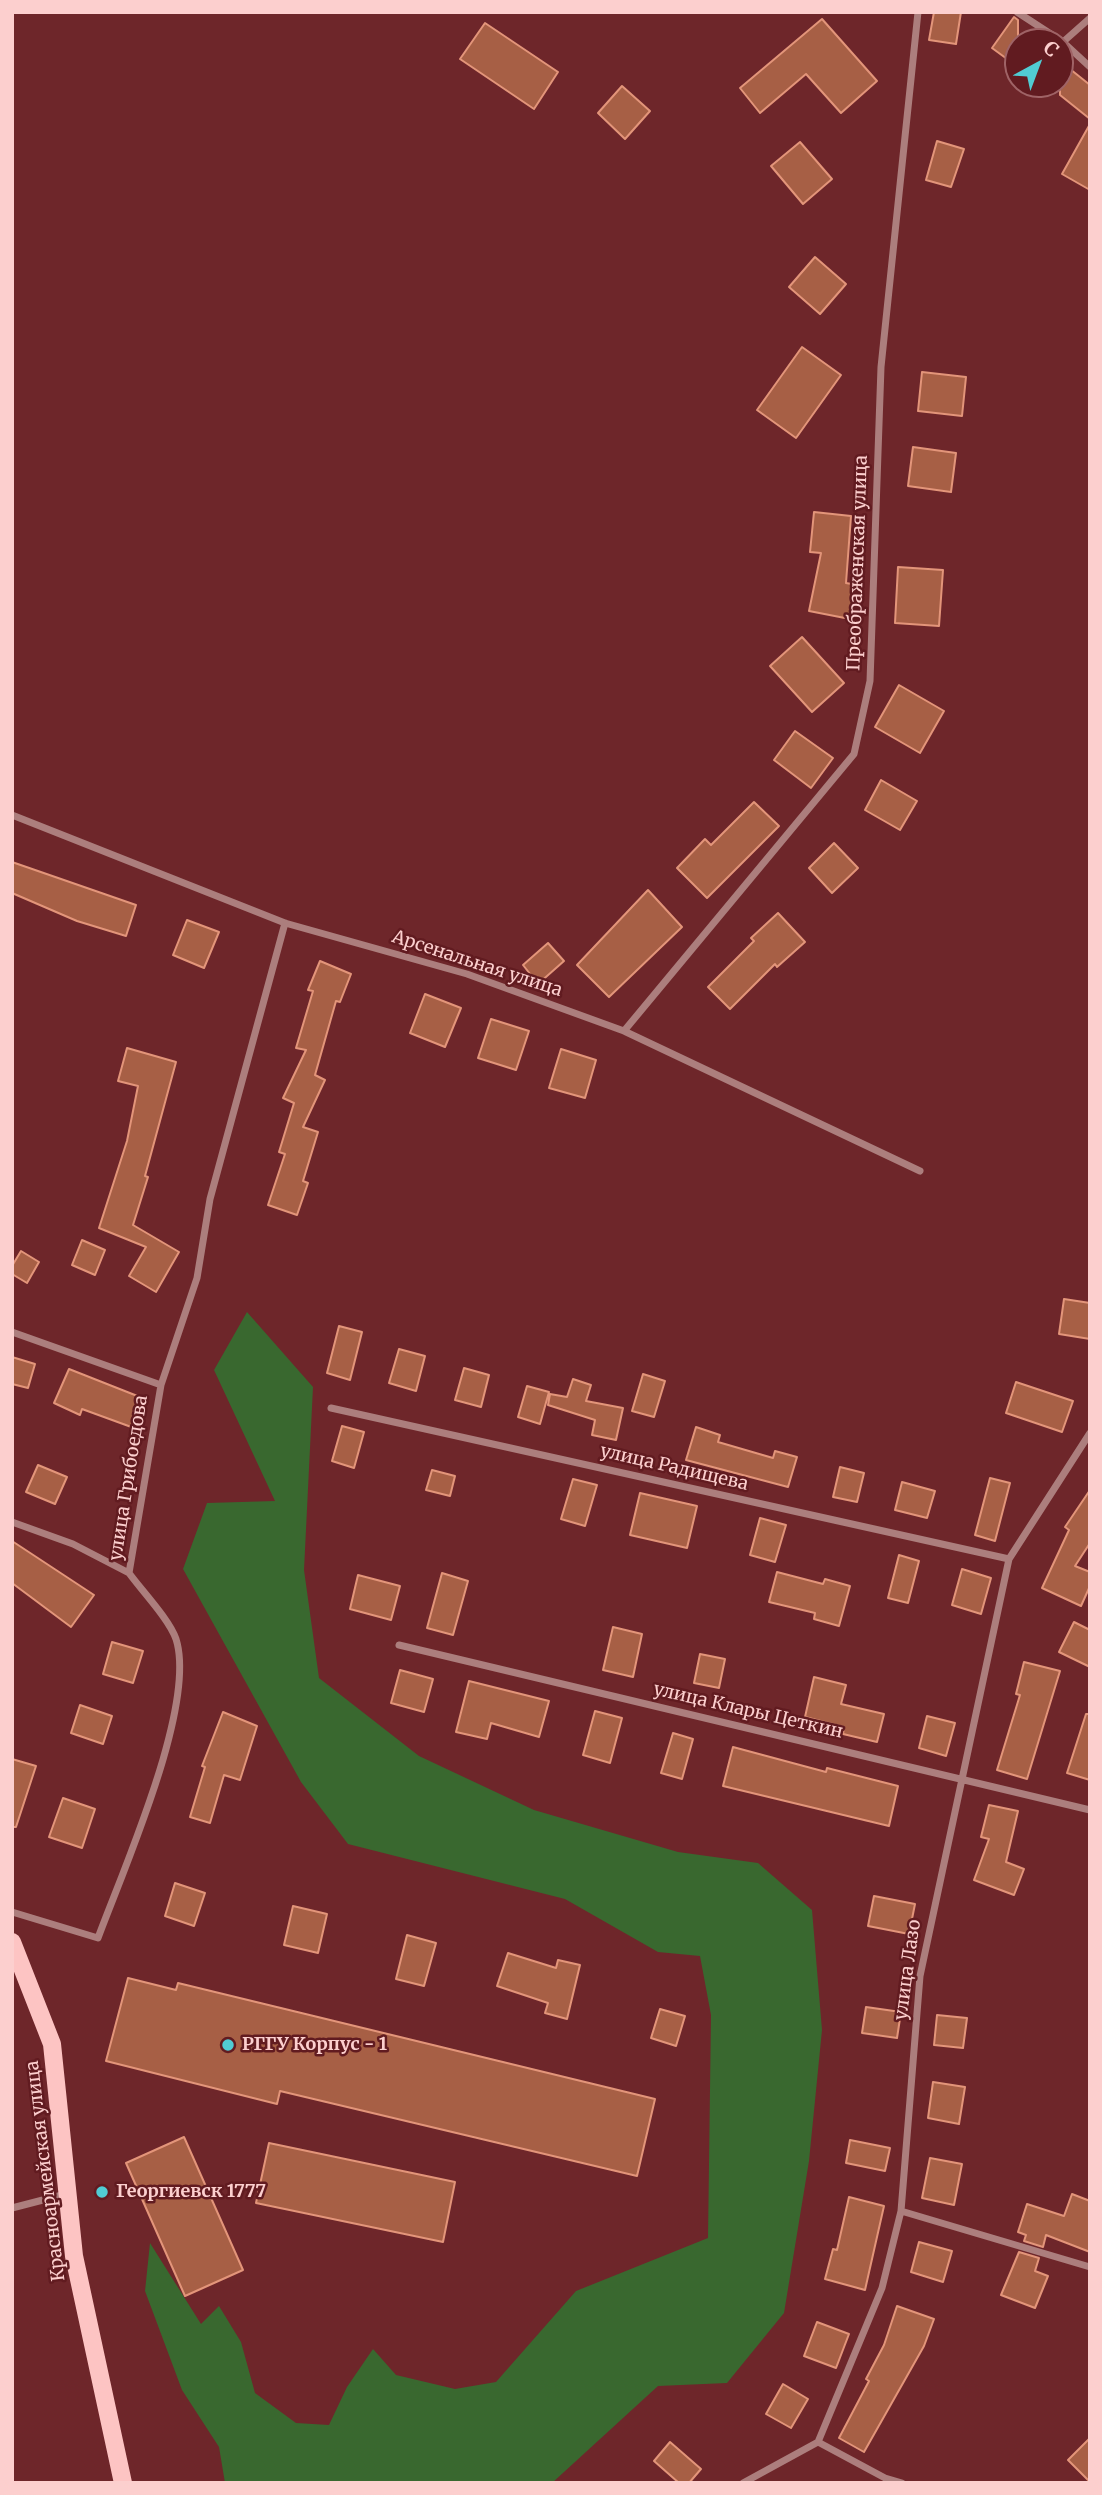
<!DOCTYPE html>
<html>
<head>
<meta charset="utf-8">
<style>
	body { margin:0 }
	#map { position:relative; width:1102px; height:2495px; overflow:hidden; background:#6e262a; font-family:Merriweather,serif }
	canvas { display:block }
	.frame { position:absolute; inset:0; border:14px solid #fccfce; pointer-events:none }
	.north { position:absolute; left:1004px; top:28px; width:70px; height:70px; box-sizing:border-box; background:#611b20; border:2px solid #9f6366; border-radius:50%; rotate:41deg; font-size:19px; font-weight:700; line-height:28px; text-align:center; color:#fccfce }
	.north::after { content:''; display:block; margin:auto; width:24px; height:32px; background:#51ccd3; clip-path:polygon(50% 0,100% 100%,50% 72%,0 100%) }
</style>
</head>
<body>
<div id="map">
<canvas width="1102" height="2495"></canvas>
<div class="frame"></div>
<div class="north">С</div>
</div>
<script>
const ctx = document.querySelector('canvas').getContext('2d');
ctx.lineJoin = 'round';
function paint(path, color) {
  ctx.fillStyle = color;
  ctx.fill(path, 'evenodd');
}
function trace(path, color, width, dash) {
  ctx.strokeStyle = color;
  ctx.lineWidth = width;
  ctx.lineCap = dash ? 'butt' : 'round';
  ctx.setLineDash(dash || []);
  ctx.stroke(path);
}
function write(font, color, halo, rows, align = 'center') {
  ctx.font = font + ' Merriweather,serif';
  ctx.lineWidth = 5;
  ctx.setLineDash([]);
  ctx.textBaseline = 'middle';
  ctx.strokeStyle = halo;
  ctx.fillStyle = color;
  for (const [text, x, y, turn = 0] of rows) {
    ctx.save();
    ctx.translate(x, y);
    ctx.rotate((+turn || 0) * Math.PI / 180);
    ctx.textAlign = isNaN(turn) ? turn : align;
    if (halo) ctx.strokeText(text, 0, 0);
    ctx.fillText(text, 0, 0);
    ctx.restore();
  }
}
paint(new Path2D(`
	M 247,1312 L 313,1387 L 304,1570 L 319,1678 L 419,1756 L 534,1810 L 678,1852 L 758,1863 L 812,1910 L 822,2030 L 809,2161 L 784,2313 L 727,2383 L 658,2386 L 552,2483 L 225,2483 L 219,2447 L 182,2390 L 145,2291 L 150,2243 L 201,2324 L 219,2306 L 241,2342 L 255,2393 L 296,2423 L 329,2425 L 347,2387 L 373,2349 L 396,2375 L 455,2389 L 496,2382 L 576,2291 L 708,2238 L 711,2015 L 700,1956 L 658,1952 L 565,1899 L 348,1844 L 301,1782 L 183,1569 L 207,1503 L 275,1501 L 214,1370 Z`), '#39682f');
const building = new Path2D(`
	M 934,12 L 961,12 L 956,44 L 929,40 Z
	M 1014,17 L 1018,20 L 1018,67 L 992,48 Z
	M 822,19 L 877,81 L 841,113 L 806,74 L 760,113 L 740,88 Z
	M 485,23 L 558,72 L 534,109 L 460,59 Z
	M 1060,61 L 1090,85 L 1090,119 L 1060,95 Z
	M 622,86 L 650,111 L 625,139 L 598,113 Z
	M 1090,124 L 1090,190 L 1062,174 Z
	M 937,141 L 964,149 L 951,187 L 926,180 Z
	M 800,142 L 832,179 L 803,204 L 771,166 Z
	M 815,257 L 846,284 L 820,314 L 789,287 Z
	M 802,347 L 841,375 L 796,438 L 757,410 Z
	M 922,372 L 966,377 L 962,416 L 918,411 Z
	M 913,447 L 956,453 L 951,492 L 908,486 Z
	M 814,512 L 851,516 L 846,583 L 857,585 L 850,619 L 809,611 L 821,553 L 810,552 Z
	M 898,567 L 943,570 L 939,626 L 895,623 Z
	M 802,637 L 844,683 L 812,712 L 770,666 Z
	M 899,685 L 944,711 L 920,753 L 875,727 Z
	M 795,731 L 833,758 L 811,788 L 774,760 Z
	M 881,780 L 917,801 L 900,830 L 865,810 Z
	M 754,802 L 779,826 L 707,898 L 677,868 L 705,839 L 711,845 Z
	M 834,843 L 858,868 L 832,893 L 809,868 Z
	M 12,862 L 136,905 L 126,936 L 77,921 L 12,893 Z
	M 648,890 L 682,927 L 609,997 L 577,965 Z
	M 778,913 L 805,942 L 777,967 L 775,964 L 730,1009 L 708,987 L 754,941 L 751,938 Z
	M 187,920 L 219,932 L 204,968 L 173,955 Z
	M 548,943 L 564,961 L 538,984 L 523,965 Z
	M 320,961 L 351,974 L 340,1002 L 336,1001 L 315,1075 L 325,1080 L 303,1127 L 318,1132 L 303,1181 L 308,1183 L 297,1215 L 268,1205 L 285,1154 L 279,1152 L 294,1103 L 283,1098 L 306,1050 L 296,1048 L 313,991 L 308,990 Z
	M 425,994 L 461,1008 L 445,1047 L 410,1033 Z
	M 491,1019 L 529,1031 L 516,1070 L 478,1058 Z
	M 127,1048 L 176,1062 L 145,1176 L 148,1177 L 133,1225 L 179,1252 L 156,1292 L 129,1276 L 146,1247 L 99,1228 L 127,1141 L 138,1086 L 118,1081 Z
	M 561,1049 L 596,1060 L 585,1098 L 549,1088 Z
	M 82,1240 L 105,1250 L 95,1275 L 72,1265 Z
	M 21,1251 L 39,1262 L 27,1283 L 12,1274 L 12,1266 Z
	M 1064,1299 L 1090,1303 L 1090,1339 L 1059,1334 Z
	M 339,1326 L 362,1332 L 350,1380 L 327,1373 Z
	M 399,1349 L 425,1356 L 416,1391 L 389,1383 Z
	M 12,1357 L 35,1364 L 28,1388 L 12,1384 Z
	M 464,1368 L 489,1375 L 481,1407 L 455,1400 Z
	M 69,1369 L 145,1399 L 134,1428 L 82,1409 L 80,1415 L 54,1403 Z
	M 643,1374 L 665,1381 L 654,1417 L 632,1411 Z
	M 573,1379 L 591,1385 L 586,1401 L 623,1408 L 616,1440 L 592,1435 L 595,1420 L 548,1405 L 550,1394 L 567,1397 Z
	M 1016,1382 L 1073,1401 L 1062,1432 L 1006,1413 Z
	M 527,1386 L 549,1392 L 540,1424 L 518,1417 Z
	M 342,1426 L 364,1432 L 354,1468 L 332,1461 Z
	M 696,1427 L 720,1435 L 718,1442 L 773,1458 L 775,1451 L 797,1457 L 788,1487 L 686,1460 Z
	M 38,1465 L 67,1477 L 55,1504 L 26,1492 Z
	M 840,1467 L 864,1473 L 857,1502 L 833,1497 Z
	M 432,1470 L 455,1476 L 450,1496 L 426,1490 Z
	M 990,1478 L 1010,1483 L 995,1541 L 975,1535 Z
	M 573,1479 L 597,1485 L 585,1526 L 561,1519 Z
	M 902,1482 L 935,1491 L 927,1518 L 895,1510 Z
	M 1090,1490 L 1090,1543 L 1075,1566 L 1090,1572 L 1090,1586 L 1081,1606 L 1042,1588 L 1069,1530 L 1065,1527 Z
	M 640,1493 L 697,1506 L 687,1548 L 630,1535 Z
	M 760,1518 L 786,1525 L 775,1562 L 750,1555 Z
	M 12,1541 L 94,1595 L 71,1627 L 12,1583 Z
	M 899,1555 L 919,1561 L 908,1603 L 888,1598 Z
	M 962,1569 L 991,1578 L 981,1614 L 952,1605 Z
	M 777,1572 L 823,1584 L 825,1579 L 850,1586 L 839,1626 L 814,1619 L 815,1613 L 769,1602 Z
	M 442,1573 L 468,1581 L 453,1635 L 427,1628 Z
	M 358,1575 L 400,1586 L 391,1620 L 350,1609 Z
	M 1074,1622 L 1090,1630 L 1090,1667 L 1059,1652 Z
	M 613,1627 L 642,1634 L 633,1677 L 603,1670 Z
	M 112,1642 L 143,1651 L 133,1683 L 103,1674 Z
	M 700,1654 L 725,1659 L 719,1688 L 694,1683 Z
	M 1024,1662 L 1060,1671 L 1027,1779 L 997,1770 L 1020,1695 L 1016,1694 Z
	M 400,1670 L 433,1679 L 424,1712 L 391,1703 Z
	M 814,1677 L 846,1685 L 841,1704 L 884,1714 L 877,1742 L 843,1734 L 844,1727 L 805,1717 Z
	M 469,1681 L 549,1701 L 539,1737 L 491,1723 L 487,1739 L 456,1732 Z
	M 80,1705 L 112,1716 L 103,1744 L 71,1733 Z
	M 595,1711 L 622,1718 L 610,1763 L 583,1755 Z
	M 223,1712 L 257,1726 L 240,1780 L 224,1775 L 210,1823 L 190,1817 L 205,1767 L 202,1766 Z
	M 1086,1714 L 1090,1714 L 1090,1780 L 1067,1773 Z
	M 927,1716 L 955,1723 L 946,1756 L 919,1748 Z
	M 673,1733 L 693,1739 L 682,1779 L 661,1773 Z
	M 733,1747 L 826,1772 L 827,1768 L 898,1786 L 889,1826 L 723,1786 Z
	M 12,1759 L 36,1766 L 16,1827 L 12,1827 Z
	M 63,1798 L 95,1809 L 82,1848 L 49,1837 Z
	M 989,1805 L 1018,1811 L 1006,1862 L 1024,1869 L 1014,1895 L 974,1880 L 989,1839 L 981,1837 Z
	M 175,1883 L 205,1893 L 194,1926 L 165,1916 Z
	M 874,1896 L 915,1904 L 909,1934 L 868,1926 Z
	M 293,1906 L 327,1914 L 318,1953 L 284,1945 Z
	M 407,1935 L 436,1943 L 424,1986 L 396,1979 Z
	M 508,1953 L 556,1968 L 558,1960 L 580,1965 L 567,2019 L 545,2013 L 548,2003 L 497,1986 Z
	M 128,1978 L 176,1990 L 178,1983 L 655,2099 L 637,2176 L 280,2091 L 277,2104 L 106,2061 Z
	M 866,2007 L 901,2012 L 897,2038 L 862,2033 Z
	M 660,2009 L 685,2016 L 676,2046 L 651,2038 Z
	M 937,2015 L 967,2018 L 963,2048 L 934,2045 Z
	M 933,2082 L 965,2087 L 959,2124 L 928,2118 Z
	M 184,2137 L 243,2270 L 185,2296 L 126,2163 Z
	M 850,2140 L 890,2148 L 885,2171 L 846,2163 Z
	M 269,2143 L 455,2182 L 443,2242 L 256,2203 Z
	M 930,2158 L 962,2164 L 954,2205 L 922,2198 Z
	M 1072,2194 L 1090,2201 L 1090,2252 L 1046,2235 L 1043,2247 L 1024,2241 L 1026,2235 L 1018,2232 L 1027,2204 L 1064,2216 Z
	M 849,2197 L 884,2206 L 865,2290 L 825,2279 L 833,2249 L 837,2250 Z
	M 919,2242 L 952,2251 L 943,2282 L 911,2272 Z
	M 1019,2252 L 1039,2258 L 1035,2271 L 1048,2276 L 1035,2308 L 1001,2295 Z
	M 897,2306 L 934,2319 L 924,2346 L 864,2452 L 839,2438 L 869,2381 L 866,2379 L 884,2345 Z
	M 817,2322 L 849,2334 L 836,2368 L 804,2356 Z
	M 783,2384 L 808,2399 L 791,2428 L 766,2414 Z
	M 1090,2438 L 1090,2482 L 1068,2460 Z
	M 670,2442 L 701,2469 L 689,2483 L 679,2483 L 654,2461 Z`);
paint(building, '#a75f45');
trace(building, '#e3957a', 2);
trace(new Path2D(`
	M 1017,12 L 1063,42 L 1090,67
	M 1063,42 L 1090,18
	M 12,815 L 285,923 L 467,974 L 624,1031 L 920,1171
	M 624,1031 L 854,754 L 870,681 L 881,367 L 918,12
	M 12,1332 L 161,1385
	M 331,1408 L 1009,1559
	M 12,1522 L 73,1544 L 129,1573
	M 399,1645 L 1090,1810
	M 12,1912 L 98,1938 C 123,1870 197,1705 176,1639 C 169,1619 142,1591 129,1573 L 161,1385 L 197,1278 L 210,1199 L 285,923
	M 12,2208 L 66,2194
	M 901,2211 L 1090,2267
	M 818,2442 L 885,2478 L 902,2483
	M 743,2483 L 818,2442 L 882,2288 L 901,2211 L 920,1976 L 1009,1559 L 1090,1433`), '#ac7e7d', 7);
trace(new Path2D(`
	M 12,1942 L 52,2044 L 74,2256 L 123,2483`), '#fdc4c3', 18);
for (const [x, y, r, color] of [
	[228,2045,7,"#51ccd3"],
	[102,2192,7,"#51ccd3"]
]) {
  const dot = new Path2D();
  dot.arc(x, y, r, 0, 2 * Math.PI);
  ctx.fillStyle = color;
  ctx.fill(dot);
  trace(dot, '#611b20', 2.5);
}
write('18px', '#fccfce', '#611b20', [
	["Преображенская улица",858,563,-88],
	["Арсенальная улица",477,964,18],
	["улица Радищева",674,1468,13],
	["улица Грибоедова",129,1478,-81],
	["улица Клары Цеткин",748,1711,13],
	["улица Лазо",908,1970,-82],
	["Красноармейская улица",46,2171,-97]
]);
write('bold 18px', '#fccfce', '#611b20', [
	["РГГУ Корпус - 1",242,2045],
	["Георгиевск 1777",116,2192]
], 'left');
</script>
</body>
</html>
